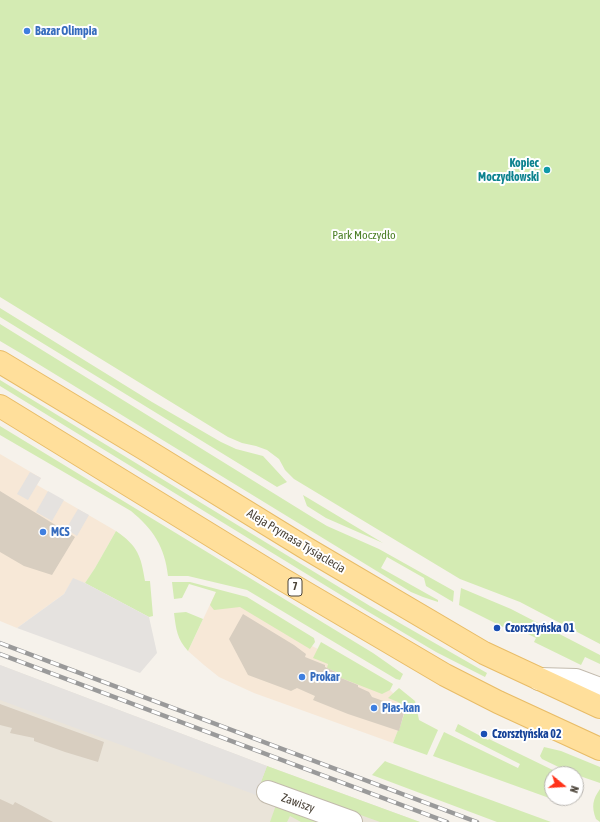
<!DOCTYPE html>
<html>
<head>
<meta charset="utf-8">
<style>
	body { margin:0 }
	#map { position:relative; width:600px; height:822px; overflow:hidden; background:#f6f2eb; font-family:"Asap Condensed",sans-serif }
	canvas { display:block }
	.north { position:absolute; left:544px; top:766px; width:40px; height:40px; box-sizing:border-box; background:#fff; border:1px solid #b7b4af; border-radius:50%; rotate:108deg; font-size:11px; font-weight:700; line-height:16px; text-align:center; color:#4b4338 }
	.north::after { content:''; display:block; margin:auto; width:14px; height:18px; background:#ff3219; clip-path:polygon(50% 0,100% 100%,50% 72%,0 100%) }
</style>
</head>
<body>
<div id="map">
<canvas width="600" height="822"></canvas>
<div class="north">N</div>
</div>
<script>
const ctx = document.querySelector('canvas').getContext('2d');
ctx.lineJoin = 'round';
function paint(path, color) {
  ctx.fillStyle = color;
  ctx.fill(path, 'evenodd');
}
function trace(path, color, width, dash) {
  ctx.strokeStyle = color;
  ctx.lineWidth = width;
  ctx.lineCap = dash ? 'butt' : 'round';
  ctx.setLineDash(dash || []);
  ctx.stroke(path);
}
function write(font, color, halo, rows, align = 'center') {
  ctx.font = font + ' "Asap Condensed",sans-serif';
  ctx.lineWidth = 4;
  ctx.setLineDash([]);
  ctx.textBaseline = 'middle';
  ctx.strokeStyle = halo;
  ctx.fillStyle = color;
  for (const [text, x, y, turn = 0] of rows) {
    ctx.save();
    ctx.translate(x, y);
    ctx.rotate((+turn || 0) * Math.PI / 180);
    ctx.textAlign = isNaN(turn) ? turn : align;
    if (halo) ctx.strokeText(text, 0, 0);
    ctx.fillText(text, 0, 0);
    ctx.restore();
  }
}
paint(new Path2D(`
	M 0,665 L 267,766 L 420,822 L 0,822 Z`), '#eae4d9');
paint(new Path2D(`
	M 0,454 L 41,478 L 37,485 L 116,531 L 95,568 L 85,583 L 73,579 L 64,594 L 17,628 L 0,621 Z
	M 216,592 L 312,646 L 380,680 L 406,706 L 399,731 L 398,730 L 393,743 L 254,693 L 219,677 L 204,665 L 188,651 Z`), '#f7e8d7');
paint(new Path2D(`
	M 0,0 L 600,0 L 600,644 L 520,602 L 460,579 L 294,479 L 285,470 L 279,459 L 267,450 L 256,446 L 242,443 L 228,437 L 0,297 Z
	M 0,308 L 152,402 L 221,442 L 236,449 L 263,456 L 287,482 L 277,487 L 0,317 Z
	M 0,324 L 312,517 L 327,526 L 379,549 L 454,591 L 453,602 L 426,586 L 424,578 L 387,557 L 381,568 L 438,600 L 438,602 L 423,597 L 411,592 L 22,354 L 0,341 Z
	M 0,380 L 370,606 L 487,673 L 485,677 L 436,652 L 367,611 L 0,386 Z
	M 0,426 L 373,653 L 403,674 L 400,680 L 396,679 L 247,590 L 188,576 L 168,576 C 165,547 153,529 131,511 L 0,435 Z
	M 303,495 L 383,543 L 326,518 L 307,506 Z
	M 116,531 C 138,546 141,556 145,581 L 150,581 L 153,616 L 149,617 L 85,583 L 95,568 Z
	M 172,582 L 190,582 L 247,597 L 314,638 L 315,642 L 310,649 L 240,607 L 214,610 L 210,605 L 216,592 L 189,584 L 182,598 L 174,599 Z
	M 461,588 L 511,609 L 600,655 L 600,664 L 585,657 L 581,665 L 534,642 L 536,638 L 518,629 L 515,633 L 459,605 Z
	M 186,612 L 203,619 L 188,651 C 177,639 176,629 174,613 Z
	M 321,642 L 393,684 L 390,690 L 382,694 L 341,678 L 339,673 L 327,668 L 328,664 L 313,658 Z
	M 399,688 L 415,701 L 419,720 L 438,730 L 427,755 L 393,743 L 398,730 L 399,730 L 406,708 L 398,702 L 388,698 Z
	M 458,724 L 488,740 L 489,739 L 561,774 L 552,774 L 552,798 L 574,798 C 572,802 568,803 563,803 L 433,756 L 444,732 L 518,768 L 520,764 L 455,731 Z
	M 544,747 L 561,751 L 600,767 L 600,783 L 571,773 L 542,759 L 540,756 Z
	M 385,761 L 387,762 L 551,822 L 497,822 L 372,775 Z
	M 267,766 L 420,822 L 380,822 L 272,783 L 256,795 Z
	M 600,789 L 600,822 L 596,819 C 591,806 593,799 600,789 Z
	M 276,805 L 325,822 L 301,822 L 290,816 L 287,822 L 270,822 Z`), '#d4ebb3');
paint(new Path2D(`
	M 30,472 L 41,478 L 28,500 L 17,494 Z
	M 48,491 L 64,500 L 52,521 L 36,512 Z
	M 78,509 L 89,515 L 77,536 L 66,529 Z
	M 73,578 L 85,583 L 149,617 L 157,653 L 140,673 L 17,628 L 64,594 Z
	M 0,665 L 267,766 L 256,795 L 0,700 Z`), '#e5e2df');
paint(new Path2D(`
	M 0,491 L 75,537 L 52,575 L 24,566 L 0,552 Z
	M 243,614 L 294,645 L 306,654 L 305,657 L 325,665 L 325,667 L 338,673 L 341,678 L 358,685 L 358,687 L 369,692 L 372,697 L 392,704 L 404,713 L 399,731 L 348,714 L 313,700 L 315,696 L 297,688 L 291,691 L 248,675 L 229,639 Z
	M 0,704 L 104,742 L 98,762 L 65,752 L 34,741 L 34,738 L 10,733 L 12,728 L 0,725 Z
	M 0,799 L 13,805 L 15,802 L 53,822 L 0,822 Z`), '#d8cec0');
const minor = new Path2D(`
	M 539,679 L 576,680 L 600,689
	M 268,792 L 351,822`);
const major = new Path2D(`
	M 0,362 L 143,448 L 304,547 L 484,653 L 600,707
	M 0,406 L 282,579 L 445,675 L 498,702 L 600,749`);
trace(minor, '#c2baad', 24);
trace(major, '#e8bc67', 24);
trace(minor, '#fff', 22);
trace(major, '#ffdf9b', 22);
const rail = new Path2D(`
	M 0,643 L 477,822
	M 0,654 L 447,822`);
trace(rail, '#9a9a9a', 4.5);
trace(rail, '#fff', 3, [9]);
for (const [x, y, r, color] of [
	[27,31,4,"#3f7fe0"],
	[547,170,4,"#0f9aa8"],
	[43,532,4,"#3f7fe0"],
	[497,628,4,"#1a4fb4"],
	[302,677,4,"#3f7fe0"],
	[374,708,4,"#3f7fe0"],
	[484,734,4,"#1a4fb4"]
]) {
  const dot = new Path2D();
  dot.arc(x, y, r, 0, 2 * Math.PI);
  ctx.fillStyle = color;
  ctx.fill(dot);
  trace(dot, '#fff', 1.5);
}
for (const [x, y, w] of [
	[295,587,14]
]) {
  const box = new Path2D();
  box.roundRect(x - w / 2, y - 9, w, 18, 3);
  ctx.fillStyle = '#fff';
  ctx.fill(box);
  trace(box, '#4b4338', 1);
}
write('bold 11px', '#4b4338', null, [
	["7",295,587]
]);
write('bold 12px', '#366cbe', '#fff', [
	["Bazar Olimpia",35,31],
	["MCS",51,532],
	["Prokar",310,677],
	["Pias-kan",382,708]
], 'left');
write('bold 12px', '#0d838f', '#fff', [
	["Kopiec",539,163],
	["Moczydłowski",539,177]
], 'right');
write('12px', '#4d8028', '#fff', [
	["Park Moczydło",364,235]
]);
write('12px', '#4b4338', '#fff', [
	["Aleja Prymasa Tysiąclecia",296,541,31],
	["Zawiszy",298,803,20]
]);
write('bold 12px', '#164399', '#fff', [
	["Czorsztyńska 01",505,628],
	["Czorsztyńska 02",492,734]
], 'left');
</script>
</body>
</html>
